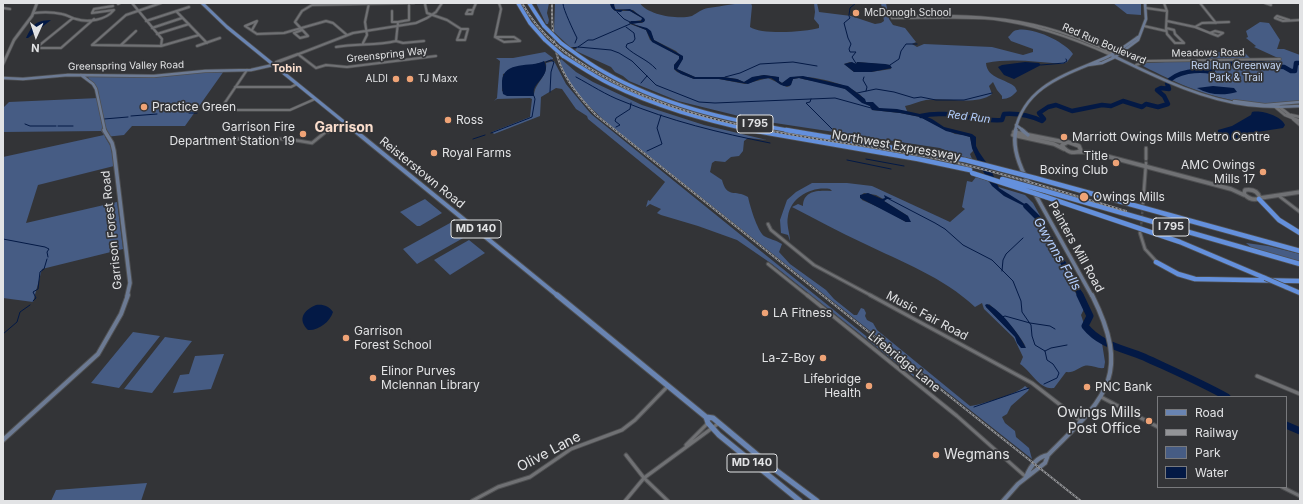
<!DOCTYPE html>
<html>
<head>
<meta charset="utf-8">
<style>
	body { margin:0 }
	#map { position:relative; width:1303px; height:504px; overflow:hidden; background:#333437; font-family:Inter,sans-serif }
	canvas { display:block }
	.frame { position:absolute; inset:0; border:4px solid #e2e3e5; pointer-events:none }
	.legend { position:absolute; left:1157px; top:396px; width:130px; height:92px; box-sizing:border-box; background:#333437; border:1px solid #797a7d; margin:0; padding:5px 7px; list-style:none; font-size:12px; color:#e2e3e5 }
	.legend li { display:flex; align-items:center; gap:8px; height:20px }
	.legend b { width:20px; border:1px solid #797a7d }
	.north { position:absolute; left:16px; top:16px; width:40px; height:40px; -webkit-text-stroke:3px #333437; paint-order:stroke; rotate:183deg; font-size:11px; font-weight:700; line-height:16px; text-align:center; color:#e2e3e5 }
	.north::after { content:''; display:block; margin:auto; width:14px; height:18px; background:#e2e3e5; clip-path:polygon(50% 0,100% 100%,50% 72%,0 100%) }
</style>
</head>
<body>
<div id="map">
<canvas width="1303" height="504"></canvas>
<div class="frame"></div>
<ul class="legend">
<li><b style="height:5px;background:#6984b2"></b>Road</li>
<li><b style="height:5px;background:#939497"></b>Railway</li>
<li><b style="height:11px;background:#465c84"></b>Park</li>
<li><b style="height:11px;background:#031945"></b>Water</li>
</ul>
<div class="north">N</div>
</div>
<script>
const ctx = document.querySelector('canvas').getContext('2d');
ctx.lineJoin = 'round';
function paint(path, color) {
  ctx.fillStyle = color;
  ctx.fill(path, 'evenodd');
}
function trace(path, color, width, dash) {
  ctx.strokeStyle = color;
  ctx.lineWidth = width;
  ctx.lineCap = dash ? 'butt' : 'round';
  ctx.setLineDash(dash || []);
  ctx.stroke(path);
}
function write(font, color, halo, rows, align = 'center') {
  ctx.font = font + ' Inter,sans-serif';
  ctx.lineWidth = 3.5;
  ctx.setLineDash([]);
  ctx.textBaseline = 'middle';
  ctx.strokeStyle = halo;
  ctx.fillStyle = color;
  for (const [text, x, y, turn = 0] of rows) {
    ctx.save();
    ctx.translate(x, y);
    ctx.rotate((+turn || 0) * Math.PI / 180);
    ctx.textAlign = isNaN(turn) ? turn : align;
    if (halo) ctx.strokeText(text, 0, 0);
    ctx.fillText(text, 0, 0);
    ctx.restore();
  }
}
paint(new Path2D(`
	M 536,3 L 549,3 L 547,13 L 549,20 L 548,24 L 546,24 Z
	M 555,3 L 610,3 L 611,7 L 615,11 L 630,11 L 642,18 L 642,20 L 629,22 L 630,24 L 646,30 L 650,40 L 679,56 L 679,59 L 674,65 L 674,69 L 677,72 L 694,79 L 719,79 L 745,84 L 768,78 L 787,87 L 790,86 L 793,79 L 799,78 C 813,82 833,83 845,89 C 854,93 860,102 870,106 L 872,110 L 900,113 L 920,117 L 955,134 L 964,135 L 970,137 L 973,151 L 970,154 L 972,159 L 960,156 L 940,148 L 755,120 L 678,101 L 629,81 L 623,76 L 615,72 L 611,67 L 576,51 L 575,50 L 577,48 L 576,47 L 570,47 L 554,32 Z
	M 614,3 L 640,3 C 647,15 679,20 692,16 C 697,13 702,9 708,8 C 723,6 736,3 751,3 L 752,6 L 750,27 C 761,35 806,32 819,28 L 819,25 L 814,19 L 815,12 L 814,3 L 817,3 L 819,12 L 851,16 L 875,24 L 881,23 L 884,21 L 881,3 L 886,3 L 889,19 L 893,25 L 905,28 L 916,42 L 912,44 L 917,47 L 924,44 L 992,47 L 1023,55 L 1033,52 L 1033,49 L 1011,41 L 1008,37 C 1010,36 1012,32 1014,31 C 1028,24 1066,42 1073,54 L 1067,62 L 1062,64 C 1036,62 1012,58 986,63 C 987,79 1007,79 1015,87 L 1017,91 C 1013,96 1008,99 1002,99 L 1002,96 L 997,90 L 993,82 L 989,86 L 992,94 C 977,106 944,97 926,100 C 919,101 912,105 905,106 L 907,111 L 883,109 L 879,108 L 874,104 L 866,103 C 861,85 806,73 790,78 C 787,79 785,82 782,83 L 779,81 L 777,77 L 764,75 L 754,77 L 744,82 L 737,79 L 723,77 L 695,77 L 677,69 L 683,58 L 676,51 L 654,40 C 649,25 642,29 632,23 L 642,23 L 645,20 L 633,10 L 615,9 ZM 850,62 L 856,64 L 857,62 L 890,65 L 891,69 L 871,72 L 854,72 L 844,64 Z
	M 1113,3 L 1141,3 L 1141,15 L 1127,14 Z
	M 1260,22 L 1269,23 L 1280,40 L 1277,49 L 1284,49 L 1300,55 L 1300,101 C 1285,102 1270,104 1254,103 C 1213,100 1176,83 1143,66 L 1142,64 L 1147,63 L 1202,60 L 1211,57 L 1217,52 L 1245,53 L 1251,59 L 1278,58 L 1254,47 L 1256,46 L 1246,38 L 1248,37 L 1246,31 Z
	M 545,52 L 553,58 L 553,59 L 503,74 L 502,91 L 516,96 L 534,96 C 534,83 548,77 546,63 L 554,61 L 566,84 L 591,114 L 923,382 L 918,380 L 772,264 L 737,240 L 698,226 L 661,215 L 657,213 L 661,209 L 650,204 L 646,207 L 648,200 L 650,201 L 665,182 L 664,181 L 588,119 L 587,116 L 576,109 L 562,89 L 556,88 L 541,97 L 540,116 L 494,134 L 492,132 L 530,117 L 532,99 L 530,98 L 497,99 L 494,101 L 497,98 L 500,61 L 496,58 L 513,58 Z
	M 561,59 L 576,72 L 593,82 L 642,105 L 704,125 L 767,140 L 748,138 L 744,141 L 743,151 L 739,156 L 731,157 L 725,162 L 715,161 L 712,163 L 710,172 L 722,180 C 727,199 735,189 748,197 C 750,206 757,230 764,236 C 769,239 776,240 782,244 L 779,252 L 790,264 L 826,290 L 834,299 L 854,315 L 857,315 L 861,308 L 864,309 L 866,313 L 865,316 L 867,320 L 873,323 L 877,330 L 970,406 C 980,405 1020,393 1025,386 L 1029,389 L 1028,391 L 1011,406 L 1007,414 L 1002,417 L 1005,423 L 1015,431 L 1016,437 L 1029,448 L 1032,459 L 611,126 C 590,108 569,88 559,62 Z
	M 224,71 L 185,126 L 132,126 L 124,135 L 105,137 L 111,147 L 114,166 L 38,185 L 26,223 L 117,202 L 123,249 L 42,269 L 33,302 L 3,298 L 3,157 L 104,135 L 101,131 L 3,132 L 3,108 L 9,102 L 99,98 C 98,89 95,84 88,78 L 89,76 L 125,77 Z
	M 976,177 L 988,181 L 992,185 L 1025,195 L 1033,203 L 1081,290 L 1072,286 L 1084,309 L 1081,315 C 1087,332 1086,333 1102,343 L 1105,362 L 1104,368 C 1097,369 1091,364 1084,366 C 1078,368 1074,373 1066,372 L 1054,388 C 1039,390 1031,371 1020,364 L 1023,357 L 1014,338 L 984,309 L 982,303 L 975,307 C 943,277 902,262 863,243 C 839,232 816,219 792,207 L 798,204 L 803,206 C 803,190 819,190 832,191 L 830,189 C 812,186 791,197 788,216 C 786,225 790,233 790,241 L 788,235 L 781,233 L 780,220 L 787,200 L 796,192 L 812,183 L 847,183 L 872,186 L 950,222 L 965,209 L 962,207 L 967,181 L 972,182 ZM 864,193 L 876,195 L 885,200 L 884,201 L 908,216 L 906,222 L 885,210 L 862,200 L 860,196 ZM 989,304 C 1004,317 1017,331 1026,347 L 986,307 Z
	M 425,199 L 442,213 L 420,226 L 417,226 L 400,212 Z
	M 450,223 L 465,237 L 417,264 L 403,249 Z
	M 469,240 L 485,253 L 450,275 L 434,260 Z
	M 1246,243 L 1268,246 L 1300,254 L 1300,262 L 1253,249 Z
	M 133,332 L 160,336 L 119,388 L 91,383 Z
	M 165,337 L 192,341 L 152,393 L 124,389 Z
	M 224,354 L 211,389 L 173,393 L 180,375 L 189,374 L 195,356 Z
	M 147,483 L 141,501 L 51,501 L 56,490 Z`), '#465c84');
paint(new Path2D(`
	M 610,3 L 614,3 L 614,6 L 616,10 L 630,9 L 644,18 L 645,20 L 644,22 L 632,24 L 647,28 L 651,31 L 654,40 L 683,56 L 683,59 L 677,69 L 695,77 L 723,77 L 737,79 L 744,82 L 752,77 L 764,75 L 779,77 L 779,81 L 782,83 L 790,77 L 803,76 L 848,86 L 865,99 L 866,102 L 873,102 L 879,108 L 897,109 L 920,114 L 932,119 L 944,127 L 972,134 L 976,137 L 976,146 L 979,152 L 990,168 L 999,188 L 1031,208 L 1032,210 L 1004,196 L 992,186 L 981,168 L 972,148 L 970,137 L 946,131 L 920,117 L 900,113 L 872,110 L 870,106 L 862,103 L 845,89 L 799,78 L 793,79 L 791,85 C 782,89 778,82 771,78 L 760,79 L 748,84 L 719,79 L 694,79 L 681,74 L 674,69 L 674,65 L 679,59 L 679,56 L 652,42 L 646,30 L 629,23 L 631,21 L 641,21 L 642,18 L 630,11 L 623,10 L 621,12 C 615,12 611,9 610,3 Z
	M 51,20 L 28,38 L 26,38 C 33,24 35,21 51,20 Z
	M 544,61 C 550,72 541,78 535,87 C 533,90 534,93 534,96 L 507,96 L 503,94 C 502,90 502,85 502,81 C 504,60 531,68 544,61 Z
	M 852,62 L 856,64 L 857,62 L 885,64 L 890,65 L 892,68 L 871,72 L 854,72 L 844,64 Z
	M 1025,62 L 1039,63 L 1041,65 L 1014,79 L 1004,75 L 998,67 L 1002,65 Z
	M 1213,86 L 1234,88 L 1237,92 C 1223,96 1209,95 1197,88 Z
	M 1252,112 C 1262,110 1281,116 1285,125 L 1283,128 L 1244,134 L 1238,136 L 1238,138 L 1230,140 L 1222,137 L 1218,134 L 1218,130 L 1232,126 L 1251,115 Z
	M 868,193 L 882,199 L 885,198 L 884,195 L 892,199 L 887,199 L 884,201 L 908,216 L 911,222 L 906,222 L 860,198 L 860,195 Z
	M 987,304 C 1001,310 1019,334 1026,348 L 1021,348 L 1017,343 L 1015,337 L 986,307 L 985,305 Z
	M 316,305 C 323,304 329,306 333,312 C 330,322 318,331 308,330 C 297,319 304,310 316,305 Z`), '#031945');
trace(new Path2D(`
	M 563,4 C 563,9 574,32 577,38 L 575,43
	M 617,12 L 624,19 L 630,22
	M 849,15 L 850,8 L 856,3
	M 849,16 L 850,18 L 844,23 L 848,38 L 851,44 L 849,49 L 850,52 L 856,52 L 852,57 L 857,65
	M 630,24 L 593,40 L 588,40 L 578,47 L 611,50 L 619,53 L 632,61 L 656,85 L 699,102 L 715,103 L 835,98 L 871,108
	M 626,27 L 634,33 L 635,39 L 633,42 L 627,44 L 626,47 C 635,56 647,59 656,69
	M 573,48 L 578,47
	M 546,62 L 551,60 L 554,62 L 551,72 L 550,92
	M 890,65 L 899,59 L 901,51 L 906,44 L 917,44
	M 1041,65 L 1064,63 L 1067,61 L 1066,59
	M 576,77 C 591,85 606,95 622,101 C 670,121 720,133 770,143
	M 725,77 L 740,73 L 760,64 L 793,62 L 817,66
	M 864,77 L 863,80 L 867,87 L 866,91
	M 641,83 L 647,76
	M 857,93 L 876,89 L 894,92 L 914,98 L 921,97 L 936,100 L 964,100 L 992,93
	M 811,99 L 810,102 L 806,103 L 832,129
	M 189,113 L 197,113
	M 131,116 L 157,114
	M 104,119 L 128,117
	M 25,124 L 30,126 L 56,126
	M 58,126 L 73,126
	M 616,127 L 620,125 L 615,121 L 616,118 L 630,109 L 631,103
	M 491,133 L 532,117 L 535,99 L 534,96
	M 473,139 L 485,135
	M 647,151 L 662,144 L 657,128 L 661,115
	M 866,159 L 904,166
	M 847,160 L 891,169
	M 887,198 L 935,223 L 945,229 L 963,245 L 992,260 L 1013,281 L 1021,301 L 1022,312 L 1031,325 L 1032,336 L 1035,345 L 1045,351 L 1047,360 L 1053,364 L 1059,373 L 1057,378 L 1044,384
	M 3,239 L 45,247 L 49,249 L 47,252 L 48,257
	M 1002,271 L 1003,260 L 1006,254 L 1023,238
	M 33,301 L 36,298 L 33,292 L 38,289 L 40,272 L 44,269 L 47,259
	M 1002,317 L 1005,316 L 1030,323 L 1050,326 L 1055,329
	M 3,334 L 17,322 L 20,312 L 30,305
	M 1045,351 L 1051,348 L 1067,345
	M 974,407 L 1029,388`), '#031945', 1);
trace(new Path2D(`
	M 921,116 C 949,109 974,122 1002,120 L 1004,114 C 1018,113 1029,115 1042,121 L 1044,119 L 1039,113 L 1048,107 L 1056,105 L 1072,111 L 1102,105 L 1111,106 L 1123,101 L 1142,107 L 1146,104 L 1158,107 L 1168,104 L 1164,96 L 1157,90 L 1161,88 L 1169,89 L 1167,83 C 1176,71 1199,69 1212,72 L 1216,65 L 1257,61 L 1270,66 L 1284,67 L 1291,71 L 1295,71 L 1296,63 L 1300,63`), '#031945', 4.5);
trace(new Path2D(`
	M 1026,206 L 1040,220 L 1081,296`), '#031945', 5.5);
trace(new Path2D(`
	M 1080,295 L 1090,316 L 1085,326 C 1100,345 1122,348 1144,357 C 1172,370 1200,382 1227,397
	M 1286,425 L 1300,431`), '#031945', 7);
trace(new Path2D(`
	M 1141,228 L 1143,203`), '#4d4e51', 2.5, [2.5, 1]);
const minorFar2 = new Path2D(`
	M 132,3 L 162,39 L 161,46
	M 409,3 L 409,20 L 398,22 L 396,41 L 403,43 L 424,41
	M 1200,3 L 1216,23
	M 1265,3 L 1271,5
	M 118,4 L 120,3
	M 425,4 L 427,13 L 447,20 L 461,29
	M 3,8 L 10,9
	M 1146,8 L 1167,11 L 1164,3
	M 468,10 L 473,10 L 472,14 L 466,14 Z
	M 473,10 L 476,3
	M 176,11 L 207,43
	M 392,11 L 392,22 L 398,22
	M 34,13 C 43,12 53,12 62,14 C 68,15 71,18 76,19 C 88,23 106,20 114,10
	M 92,13 L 94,9 L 113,6
	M 92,13 L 114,10
	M 73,18 L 36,48 L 61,48 L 94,19
	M 1289,20 L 1277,16 L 1275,18 L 1283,21 L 1300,20
	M 146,21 L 189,7
	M 1167,21 L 1195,27 L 1210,33
	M 1144,26 L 1166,31
	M 1195,27 L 1202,23 L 1229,22
	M 152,28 L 182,18
	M 1166,28 L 1174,30 L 1175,34 L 1184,43 L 1175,43 L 1167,34 Z
	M 1166,28 L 1167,11
	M 461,29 L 468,29 L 465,40 L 457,40 Z
	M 252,30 L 257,21 L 245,26 L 257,34 L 284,33 L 326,21 L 333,23 L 347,35
	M 302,30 L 294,33 L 300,38 L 308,36 L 295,22 L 302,11 L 312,5 L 414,3
	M 1215,31 L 1223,33 L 1218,36 L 1210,33 Z
	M 157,34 L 189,24
	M 495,37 L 514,37 L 520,41 L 504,42 Z
	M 495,37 L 501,9 L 499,3
	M 363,43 L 367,35 L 365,22 L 369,3
	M 92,45 L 161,46 L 199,35
	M 92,45 L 126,15 L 161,3
	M 121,45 L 136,31
	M 197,46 L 220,38
	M 336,47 C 356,43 376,46 396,41
	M 299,55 L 316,68 L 326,65 L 347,67 L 436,56
	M 1111,55 C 1073,38 1035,24 994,19 C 960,16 926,18 892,18 L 891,16 C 976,15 1035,14 1113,54
	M 276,62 L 298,54
	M 273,64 L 353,33 L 416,23 L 427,18 L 436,12 L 442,3
	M 1136,65 L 1147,61 L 1280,59
	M 247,70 L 220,110 L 290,110 L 315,99
	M 235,87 L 291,87 L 297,84
	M 327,131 L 346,123
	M 329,131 L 345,124`);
const minorFar1 = new Path2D(`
	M 328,132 L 331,130
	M 229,139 L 288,139 L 312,143 L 328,130
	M 1146,148 L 1146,159
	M 1279,196 L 1300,212
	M 1143,203 L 1146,163
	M 768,224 L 771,230 L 814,265 L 872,296
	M 1140,233 L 1145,249 L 1156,261
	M 768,264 L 808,296`);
const minor = new Path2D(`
	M 807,295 L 957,416 L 1026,477
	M 870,295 L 1032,383 L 1081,421
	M 1257,376 L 1300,394
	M 1101,397 L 1158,427
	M 686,445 L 708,423
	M 626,455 L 644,478 L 668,501
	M 1282,487 L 1300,496
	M 472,501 L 498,487 L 530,477 L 571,449 L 622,430 L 635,420 L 668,386
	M 625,501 L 644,478 L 719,423`);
const tertiaryFar1 = new Path2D(`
	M 3,64 L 14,40 L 32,16 L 37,3
	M 1273,105 L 1285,115 L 1300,121
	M 1277,105 L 1291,116
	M 1291,115 L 1300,117
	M 1293,119 L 1300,125`);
const tertiary = new Path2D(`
	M 1014,132 L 1064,142
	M 1013,135 L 1054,144 L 1064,149
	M 1068,142 L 1079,146 L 1081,151 C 1073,154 1066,152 1062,145 Z
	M 1079,152 L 1091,152 L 1231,189 L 1244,195
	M 1245,190 C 1252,189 1258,191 1260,198 C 1254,201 1249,199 1244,194 Z
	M 1260,198 L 1300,192`);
const secondaryFar2 = new Path2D(`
	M 1111,55 C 1155,76 1199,99 1248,105 C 1265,107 1283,107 1300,106
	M 1088,65 L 1102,63 L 1115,57 L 1138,40 L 1146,19 L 1145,3
	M 81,75 L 93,84 L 96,89 L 105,131
	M 3,78 L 23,79 L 68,75 L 154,76 L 205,71 L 251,70 L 273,65
	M 1234,101 L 1265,105 L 1300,102
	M 1016,125 L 1024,131
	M 1015,131 C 1025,84 1069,74 1107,57 C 1118,52 1128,44 1138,37`);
const secondaryFar1 = new Path2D(`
	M 104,130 L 112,143 L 114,151 L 130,283 L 127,296
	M 1016,130 C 1012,146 1018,162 1025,176 L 1092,296
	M 1022,130 L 1028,135`);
const secondary = new Path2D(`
	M 3,440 L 98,354 L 121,314 L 128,295
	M 1026,477 C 1030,467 1037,457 1048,455
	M 1003,501 L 1018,484 L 1045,463 L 1048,455 C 1104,399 1133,377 1092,295`);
const primaryFar2 = new Path2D(`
	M 202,3 L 227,27 L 355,131`);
const primaryFar1 = new Path2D(`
	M 354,130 L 558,296`);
const primary = new Path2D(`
	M 557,295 L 706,417 L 713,418 L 773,468 L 817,501
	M 706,417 L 708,423 L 719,435 L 800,501`);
const motorwayFar1 = new Path2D(`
	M 518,3 L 530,23 L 545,40
	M 529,3 L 544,26
	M 561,43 C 575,53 589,64 604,72 C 661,105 728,120 792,131
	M 563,56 C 578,65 594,76 610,84 C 656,107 705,120 755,131`);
const motorway = new Path2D(`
	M 751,130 L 918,159 L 970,170
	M 786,130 L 965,160
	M 1035,178 L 1300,251
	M 1042,190 L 1300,264
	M 1046,197 L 1180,242 L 1265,278
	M 1259,199 L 1279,220 L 1300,233
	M 1156,262 L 1178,274 L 1195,279 L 1300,281
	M 1286,287 L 1300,293`);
trace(minorFar2, '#4f5052', 3.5);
trace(minorFar1, '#4f5052', 4.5);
trace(minor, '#4f5052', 5);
trace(tertiaryFar1, '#4f5052', 4);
trace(tertiary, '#4f5052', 5.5);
trace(secondaryFar2, '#4f5052', 4);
trace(secondaryFar1, '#4f5052', 5.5);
trace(secondary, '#4f5052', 6);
trace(primaryFar2, '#4f5052', 4.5);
trace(primaryFar1, '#4f5052', 6);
trace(primary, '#4f5052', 7);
trace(motorwayFar1, '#4f5052', 5);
trace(motorway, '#4f5052', 6);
trace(minorFar2, '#707174', 2);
trace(minorFar1, '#707174', 2.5);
trace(minor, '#707174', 3);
trace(tertiaryFar1, '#707174', 2.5);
trace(tertiary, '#707174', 3.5);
trace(secondaryFar2, '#6c7a93', 2.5);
trace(secondaryFar1, '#6c7a93', 3.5);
trace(secondary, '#6c7a93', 4);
trace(primaryFar2, '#6984b2', 3);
trace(primaryFar1, '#6984b2', 4);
trace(primary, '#6984b2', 5);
trace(motorwayFar1, '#6490dc', 3.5);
trace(motorway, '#6490dc', 4.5);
const rail = new Path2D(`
	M 522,3 C 540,36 568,57 601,75 C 705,134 828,136 943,160 C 1005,173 1065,193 1126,211
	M 552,3 C 551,55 560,78 596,115 L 1081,501`);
trace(rail, '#939497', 2);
trace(rail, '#333437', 1, [2]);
const motorwayBridgeFar1 = new Path2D(`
	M 544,26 L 561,43
	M 545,40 L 563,56`);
const motorwayBridge = new Path2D(`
	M 965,160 L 1035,178
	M 972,173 L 1046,197
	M 1002,179 L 1042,190
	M 1265,278 L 1286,287`);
trace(motorwayBridgeFar1, '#4f5052', 5, []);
trace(motorwayBridge, '#4f5052', 6, []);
trace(motorwayBridgeFar1, '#6490dc', 3.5);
trace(motorwayBridge, '#6490dc', 4.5);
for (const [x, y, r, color] of [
	[856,13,4,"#efa376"],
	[396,79,4,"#efa376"],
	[410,79,4,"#efa376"],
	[144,107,4,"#efa376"],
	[448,120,4,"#efa376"],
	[303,134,4,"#efa376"],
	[1064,137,4,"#efa376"],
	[434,153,4,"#efa376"],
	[1116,163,4,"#efa376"],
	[1263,172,4,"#efa376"],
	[1084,197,5,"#efa376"],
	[765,313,4,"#efa376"],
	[346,338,4,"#efa376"],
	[823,358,4,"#efa376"],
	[373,378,4,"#efa376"],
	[869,386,4,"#efa376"],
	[1087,387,4,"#efa376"],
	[1149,421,4,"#efa376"],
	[936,455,4,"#efa376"]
]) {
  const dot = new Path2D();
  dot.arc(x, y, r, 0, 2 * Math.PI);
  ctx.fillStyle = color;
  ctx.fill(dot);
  trace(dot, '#333437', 1.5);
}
write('10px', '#e2e3e5', '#333437', [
	["McDonogh School",864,13],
	["ALDI",388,79,"right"],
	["TJ Maxx",418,79]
], 'left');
write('10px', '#e2e3e5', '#333437', [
	["Red Run Boulevard",1104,44,23],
	["Meadows Road",1208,53,-1],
	["Greenspring Way",387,55,-6],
	["Greenspring Valley Road",126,66,-1]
]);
write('10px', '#c5d8f7', '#333437', [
	["Red Run Greenway",1236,66],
	["Park & Trail",1236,78]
]);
write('bold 11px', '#fbdecd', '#333437', [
	["Tobin",287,69]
]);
write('italic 11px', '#b4cffe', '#333437', [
	["Red Run",969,117,7]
]);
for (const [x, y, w] of [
	[755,124,36],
	[1171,227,36],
	[476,229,50],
	[752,463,50]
]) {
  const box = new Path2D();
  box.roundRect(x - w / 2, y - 9, w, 18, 3);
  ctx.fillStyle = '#333437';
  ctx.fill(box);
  trace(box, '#e2e3e5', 1);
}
write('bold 11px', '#e2e3e5', null, [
	["I 795",755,124],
	["I 795",1171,227],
	["MD 140",476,229],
	["MD 140",752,463]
]);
write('12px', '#e2e3e5', '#333437', [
	["Practice Green",152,107],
	["Ross",456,120],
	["Garrison Fire",295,127,"right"],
	["Department Station 19",295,141,"right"],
	["Marriott Owings Mills Metro Centre",1072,137],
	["Royal Farms",442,153],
	["Title",1108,156,"right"],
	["Boxing Club",1108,170,"right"],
	["AMC Owings",1255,165,"right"],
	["Mills 17",1255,179,"right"],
	["Owings Mills",1093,197],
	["LA Fitness",773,313],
	["Garrison",354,331],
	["Forest School",354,345],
	["La-Z-Boy",815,358,"right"],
	["Elinor Purves",381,371],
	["Mclennan Library",381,385],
	["Lifebridge",861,379,"right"],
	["Health",861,393,"right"],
	["PNC Bank",1095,387]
], 'left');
write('12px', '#e2e3e5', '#333437', [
	["Northwest Expressway",896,146,10],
	["Reisterstown Road",422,173,39],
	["Garrison Forest Road",112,230,-96],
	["Painters Mill Road",1076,247,61],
	["Music Fair Road",927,316,28],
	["Lifebridge Lane",904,362,39]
]);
write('italic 13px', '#b4cffe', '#333437', [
	["Gwynns Falls",1057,254,60]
]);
write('bold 14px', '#fbdecd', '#333437', [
	["Garrison",344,128]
]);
write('14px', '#e2e3e5', '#333437', [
	["Owings Mills",1141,413],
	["Post Office",1141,429],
	["Wegmans",944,455,"left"]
], 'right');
write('14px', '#e2e3e5', '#333437', [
	["Olive Lane",549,452,-28]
]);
</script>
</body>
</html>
